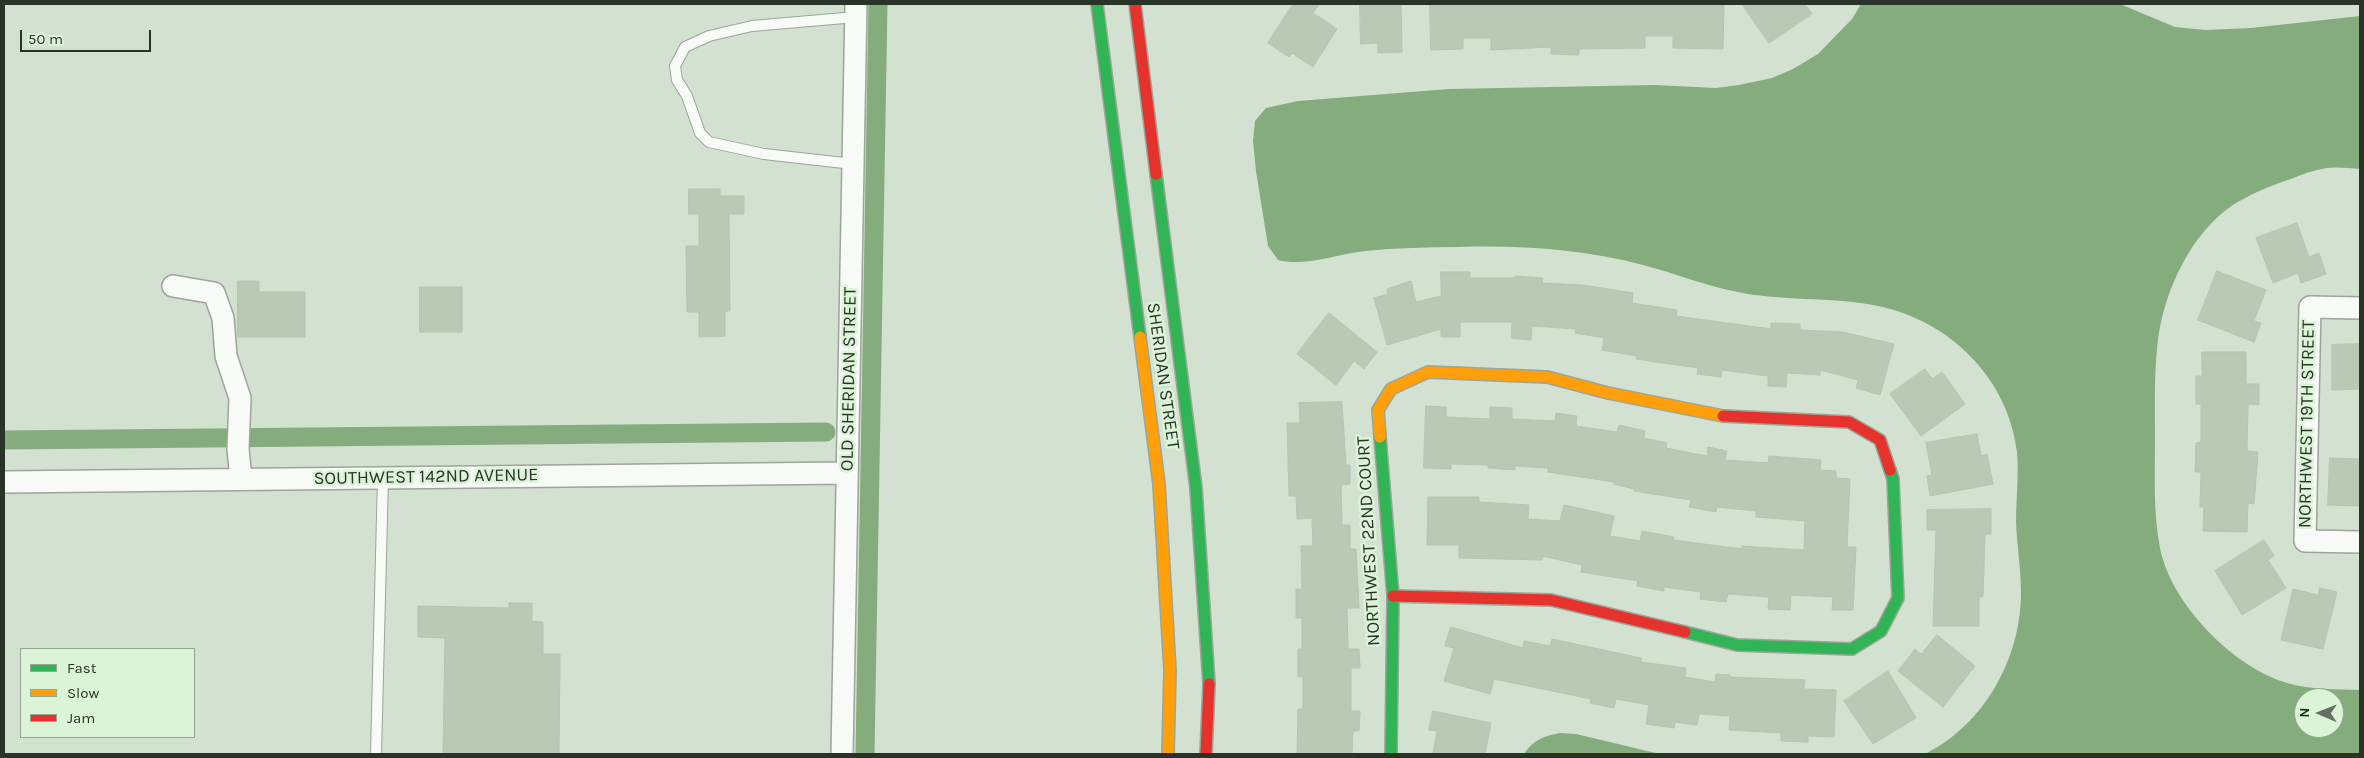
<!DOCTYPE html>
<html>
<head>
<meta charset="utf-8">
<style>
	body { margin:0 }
	#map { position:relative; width:2364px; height:758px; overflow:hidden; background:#d3e1d0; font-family:Karla,sans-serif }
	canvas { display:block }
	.frame { position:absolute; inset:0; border:5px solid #2a3328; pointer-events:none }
	.legend { position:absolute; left:20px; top:648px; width:175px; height:90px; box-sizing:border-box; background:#dbf4d7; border:1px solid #94a791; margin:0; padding:6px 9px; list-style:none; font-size:15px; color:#2a3328 }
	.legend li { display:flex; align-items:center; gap:10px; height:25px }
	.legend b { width:25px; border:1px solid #94a791 }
	.north { position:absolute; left:2294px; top:688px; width:50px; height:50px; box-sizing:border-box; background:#dbf4d7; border:1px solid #94a791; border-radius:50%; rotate:271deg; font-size:14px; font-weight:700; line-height:20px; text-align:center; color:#2a3328 }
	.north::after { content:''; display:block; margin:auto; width:18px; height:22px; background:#657063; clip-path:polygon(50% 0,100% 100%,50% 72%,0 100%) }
	.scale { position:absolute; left:20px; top:30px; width:131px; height:22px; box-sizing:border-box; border:2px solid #2a3328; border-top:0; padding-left:6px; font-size:15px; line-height:18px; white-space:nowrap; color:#2a3328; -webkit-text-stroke:4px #dbf4d7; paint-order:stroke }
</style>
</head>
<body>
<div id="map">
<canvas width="2364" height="758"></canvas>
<div class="frame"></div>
<ul class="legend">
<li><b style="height:6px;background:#30b455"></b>Fast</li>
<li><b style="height:6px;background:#ff9f0a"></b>Slow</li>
<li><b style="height:6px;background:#e5322d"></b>Jam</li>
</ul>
<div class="north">N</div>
<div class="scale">50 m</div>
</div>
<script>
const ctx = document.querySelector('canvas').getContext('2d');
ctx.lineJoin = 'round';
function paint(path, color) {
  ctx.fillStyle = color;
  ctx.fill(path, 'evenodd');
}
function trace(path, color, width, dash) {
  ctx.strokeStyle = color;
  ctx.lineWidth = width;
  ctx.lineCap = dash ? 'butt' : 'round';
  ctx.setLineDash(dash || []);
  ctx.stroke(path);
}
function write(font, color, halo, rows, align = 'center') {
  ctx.font = font + ' Karla,sans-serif';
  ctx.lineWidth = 5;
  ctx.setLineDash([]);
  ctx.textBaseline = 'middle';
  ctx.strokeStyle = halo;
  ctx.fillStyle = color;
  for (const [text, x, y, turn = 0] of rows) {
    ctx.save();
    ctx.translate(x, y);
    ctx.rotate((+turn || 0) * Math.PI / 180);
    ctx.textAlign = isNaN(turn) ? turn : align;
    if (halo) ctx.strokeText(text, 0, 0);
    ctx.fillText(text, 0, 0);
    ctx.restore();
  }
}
paint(new Path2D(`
	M 1861,4 L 2120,4 L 2175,27 L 2205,30 L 2251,28 L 2360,16 L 2360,169 C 2348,168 2334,166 2322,169 C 2309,171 2297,177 2285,181 C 2267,187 2249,195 2233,205 C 2191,233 2164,291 2158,340 C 2154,371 2155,405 2155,436 C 2155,473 2153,512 2160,548 C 2171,604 2233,667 2287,683 C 2311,690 2336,689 2360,690 L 2360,754 L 1925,754 C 1985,724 2021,658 2021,592 C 2021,569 2017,546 2016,522 C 2016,499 2019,476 2017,452 C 2008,378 1950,321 1878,306 C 1830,296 1780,302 1733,291 C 1703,285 1674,273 1643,265 C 1584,249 1519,245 1458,247 C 1427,247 1396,248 1365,251 C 1337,254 1305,267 1278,260 L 1268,246 L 1256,171 L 1253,141 L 1255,121 L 1266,108 L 1298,101 L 1449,89 L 1655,85 L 1716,88 L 1739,85 L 1772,78 L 1793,69 L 1818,54 L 1852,19 ZM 2304,698 L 2334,698 L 2334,728 L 2304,728 Z
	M 1560,733 L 1576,734 L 1660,754 L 1524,754 C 1533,740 1544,736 1560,733 Z`), '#84ac7d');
trace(new Path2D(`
	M 4,440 L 826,432
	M 865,754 L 878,4`), '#84ac7d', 19);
const building = new Path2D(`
	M 1293,4 L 1319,4 L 1313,13 L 1337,29 L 1313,67 L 1292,53 L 1289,57 L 1268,43 Z
	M 1360,4 L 1401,4 L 1402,52 L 1378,53 L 1378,43 L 1361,44 Z
	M 1430,4 L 1724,4 L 1723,49 L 1673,48 L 1673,36 L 1645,36 L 1645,48 L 1579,49 L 1579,55 L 1551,54 L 1551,47 L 1491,50 L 1491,38 L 1463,38 L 1463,49 L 1431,50 Z
	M 1742,4 L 1805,4 L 1812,14 L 1769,43 Z
	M 689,189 L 720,189 L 720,196 L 744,196 L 744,214 L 729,214 L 730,311 L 725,311 L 725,336 L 699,337 L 699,312 L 687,312 L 686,246 L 699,246 L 699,214 L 689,214 Z
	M 2297,223 L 2309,257 L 2319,253 L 2326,274 L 2301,283 L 2298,273 L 2273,283 L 2256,238 Z
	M 2217,271 L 2266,290 L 2254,321 L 2261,323 L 2254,342 L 2198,320 Z
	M 1441,272 L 1470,272 L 1470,278 L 1515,278 L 1515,276 L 1543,278 L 1542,283 L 1583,285 L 1633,293 L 1632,303 L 1677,310 L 1676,316 L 1771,329 L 1771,323 L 1800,324 L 1800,330 L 1842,332 L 1894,344 L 1880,395 L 1856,388 L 1858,380 L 1820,370 L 1820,375 L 1787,373 L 1786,387 L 1768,386 L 1768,376 L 1722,370 L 1721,377 L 1697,374 L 1698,368 L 1636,359 L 1637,356 L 1602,350 L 1604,338 L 1575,333 L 1576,329 L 1532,326 L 1531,340 L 1511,338 L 1512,322 L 1460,322 L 1460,337 L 1441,337 L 1441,329 L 1387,345 L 1374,298 L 1388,294 L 1387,289 L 1411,281 L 1416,302 L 1441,296 Z
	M 238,281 L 259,281 L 259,292 L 305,292 L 305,337 L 238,337 Z
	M 420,287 L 462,287 L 462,332 L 420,332 Z
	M 1329,313 L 1377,352 L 1364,369 L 1354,361 L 1336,385 L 1297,354 Z
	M 2360,344 L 2360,389 L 2332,390 L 2332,345 Z
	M 2202,352 L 2246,352 L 2246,384 L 2259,384 L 2259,405 L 2248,404 L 2247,451 L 2258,452 L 2254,504 L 2248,503 L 2247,532 L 2203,531 L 2204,507 L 2200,507 L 2201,472 L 2195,472 L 2196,443 L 2201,442 L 2201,404 L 2196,404 L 2196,376 L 2202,376 Z
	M 1925,369 L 1932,379 L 1942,372 L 1965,404 L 1921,436 L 1890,394 Z
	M 1342,402 L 1346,465 L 1350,465 L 1350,484 L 1341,485 L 1342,525 L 1350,525 L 1350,549 L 1356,549 L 1359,608 L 1347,608 L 1348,649 L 1359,649 L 1360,668 L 1351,668 L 1351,711 L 1360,711 L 1359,731 L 1353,731 L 1352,754 L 1297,754 L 1298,709 L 1303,709 L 1303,676 L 1298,677 L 1298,649 L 1302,649 L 1302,618 L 1296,618 L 1296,589 L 1302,589 L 1301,546 L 1313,546 L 1312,518 L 1297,519 L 1296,496 L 1289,496 L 1287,423 L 1300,423 L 1299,403 Z
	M 1426,406 L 1446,407 L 1446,417 L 1490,419 L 1490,407 L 1512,408 L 1512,419 L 1555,421 L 1556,413 L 1577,416 L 1576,426 L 1617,432 L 1619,425 L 1645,431 L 1644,438 L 1667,443 L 1666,448 L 1707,456 L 1708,447 L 1727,451 L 1725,460 L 1768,463 L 1769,456 L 1821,460 L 1820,470 L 1836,471 L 1836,478 L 1850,479 L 1847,547 L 1856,547 L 1853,610 L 1832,610 L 1833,597 L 1791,595 L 1790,610 L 1768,609 L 1769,597 L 1728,594 L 1726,602 L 1700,599 L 1701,592 L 1664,587 L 1664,591 L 1637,586 L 1638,581 L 1581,572 L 1582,565 L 1542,556 L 1542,560 L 1459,558 L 1459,545 L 1427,545 L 1428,497 L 1479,497 L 1479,502 L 1529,505 L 1528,519 L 1560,521 L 1564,505 L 1614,516 L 1610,536 L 1640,541 L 1642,531 L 1674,537 L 1673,540 L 1742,549 L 1742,546 L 1804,550 L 1805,521 L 1756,517 L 1756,511 L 1717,507 L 1716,512 L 1689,507 L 1691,500 L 1634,491 L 1634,489 L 1614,484 L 1614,482 L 1548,472 L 1548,468 L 1515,466 L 1515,470 L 1488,468 L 1488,465 L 1451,464 L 1451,469 L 1424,468 Z
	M 1977,434 L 1981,456 L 1987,454 L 1993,484 L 1930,496 L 1927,476 L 1932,475 L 1926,443 Z
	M 2330,458 L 2360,459 L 2360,506 L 2328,505 Z
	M 1991,509 L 1991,534 L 1985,534 L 1983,597 L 1979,597 L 1979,626 L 1933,626 L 1936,530 L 1927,530 L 1927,510 Z
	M 2264,540 L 2274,556 L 2268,560 L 2286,588 L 2242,615 L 2215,571 Z
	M 2320,588 L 2337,592 L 2323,649 L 2281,640 L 2293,589 L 2318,595 Z
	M 509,603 L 532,603 L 532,621 L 543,622 L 543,654 L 560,654 L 559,754 L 443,754 L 445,638 L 418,637 L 418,606 L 509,608 Z
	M 1451,627 L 1523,648 L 1524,641 L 1550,646 L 1552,639 L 1641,658 L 1641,662 L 1686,668 L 1685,677 L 1715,682 L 1716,674 L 1730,675 L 1730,677 L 1805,680 L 1804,689 L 1836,690 L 1834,737 L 1808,736 L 1808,742 L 1781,741 L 1781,733 L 1729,730 L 1730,716 L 1699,714 L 1697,725 L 1675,722 L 1674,728 L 1646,724 L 1649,705 L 1616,699 L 1614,708 L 1590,703 L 1591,699 L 1494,679 L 1490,694 L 1444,681 L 1454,648 L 1445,646 Z
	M 1937,635 L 1975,666 L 1943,707 L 1898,671 L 1915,649 L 1921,654 Z
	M 1888,671 L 1916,718 L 1873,744 L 1844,701 Z
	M 1433,711 L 1491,723 L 1485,754 L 1433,754 L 1437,731 L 1429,730 Z`);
paint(building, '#b9c9b5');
trace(building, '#b7c2b5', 1);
const lane = new Path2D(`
	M 853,164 L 764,154 L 709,142 L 700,133 L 687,96 L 677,80 L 675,66 L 685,47 L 709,36 L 752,26 L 856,17
	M 376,754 L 383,477`);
const street = new Path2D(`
	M 173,286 L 214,293 L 223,318 L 226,356 L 240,398 L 238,449 L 241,479
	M 2360,308 L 2310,307 L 2305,541 L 2360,542
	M 4,482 L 847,473
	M 842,754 L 856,4`);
const fast = new Path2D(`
	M 1097,4 L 1140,337
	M 1156,174 L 1196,488 L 1209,684
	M 1380,437 L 1393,596 L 1391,754
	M 1685,632 L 1737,645 L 1852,649 L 1881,631 L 1898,598 L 1893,479 L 1890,470`);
const slow = new Path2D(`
	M 1140,337 L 1159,484 L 1170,670 L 1168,754
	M 1380,437 L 1378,410 L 1391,389 L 1428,372 L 1547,377 L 1608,393 L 1723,416`);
const jam = new Path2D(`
	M 1135,4 L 1156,174
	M 1723,416 L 1849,422 L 1880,440 L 1890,470
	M 1393,596 L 1551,600 L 1685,632
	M 1206,754 L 1209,684`);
trace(lane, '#9ba598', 12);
trace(street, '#9ba598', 24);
trace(fast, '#9ba598', 14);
trace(slow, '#9ba598', 14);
trace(jam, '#9ba598', 14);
trace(lane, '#f8faf8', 10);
trace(street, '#f8faf8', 21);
trace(fast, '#30b455', 11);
trace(slow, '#ff9f0a', 11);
trace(jam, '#e5322d', 11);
write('18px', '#2a3328', '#dbf4d7', [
	["SHERIDAN STREET",1163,376,82],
	["OLD SHERIDAN STREET",849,379,-89],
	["NORTHWEST 19TH STREET",2307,424,-89],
	["SOUTHWEST 142ND AVENUE",426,477,-1],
	["NORTHWEST 22ND COURT",1369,541,-93]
]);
</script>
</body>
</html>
